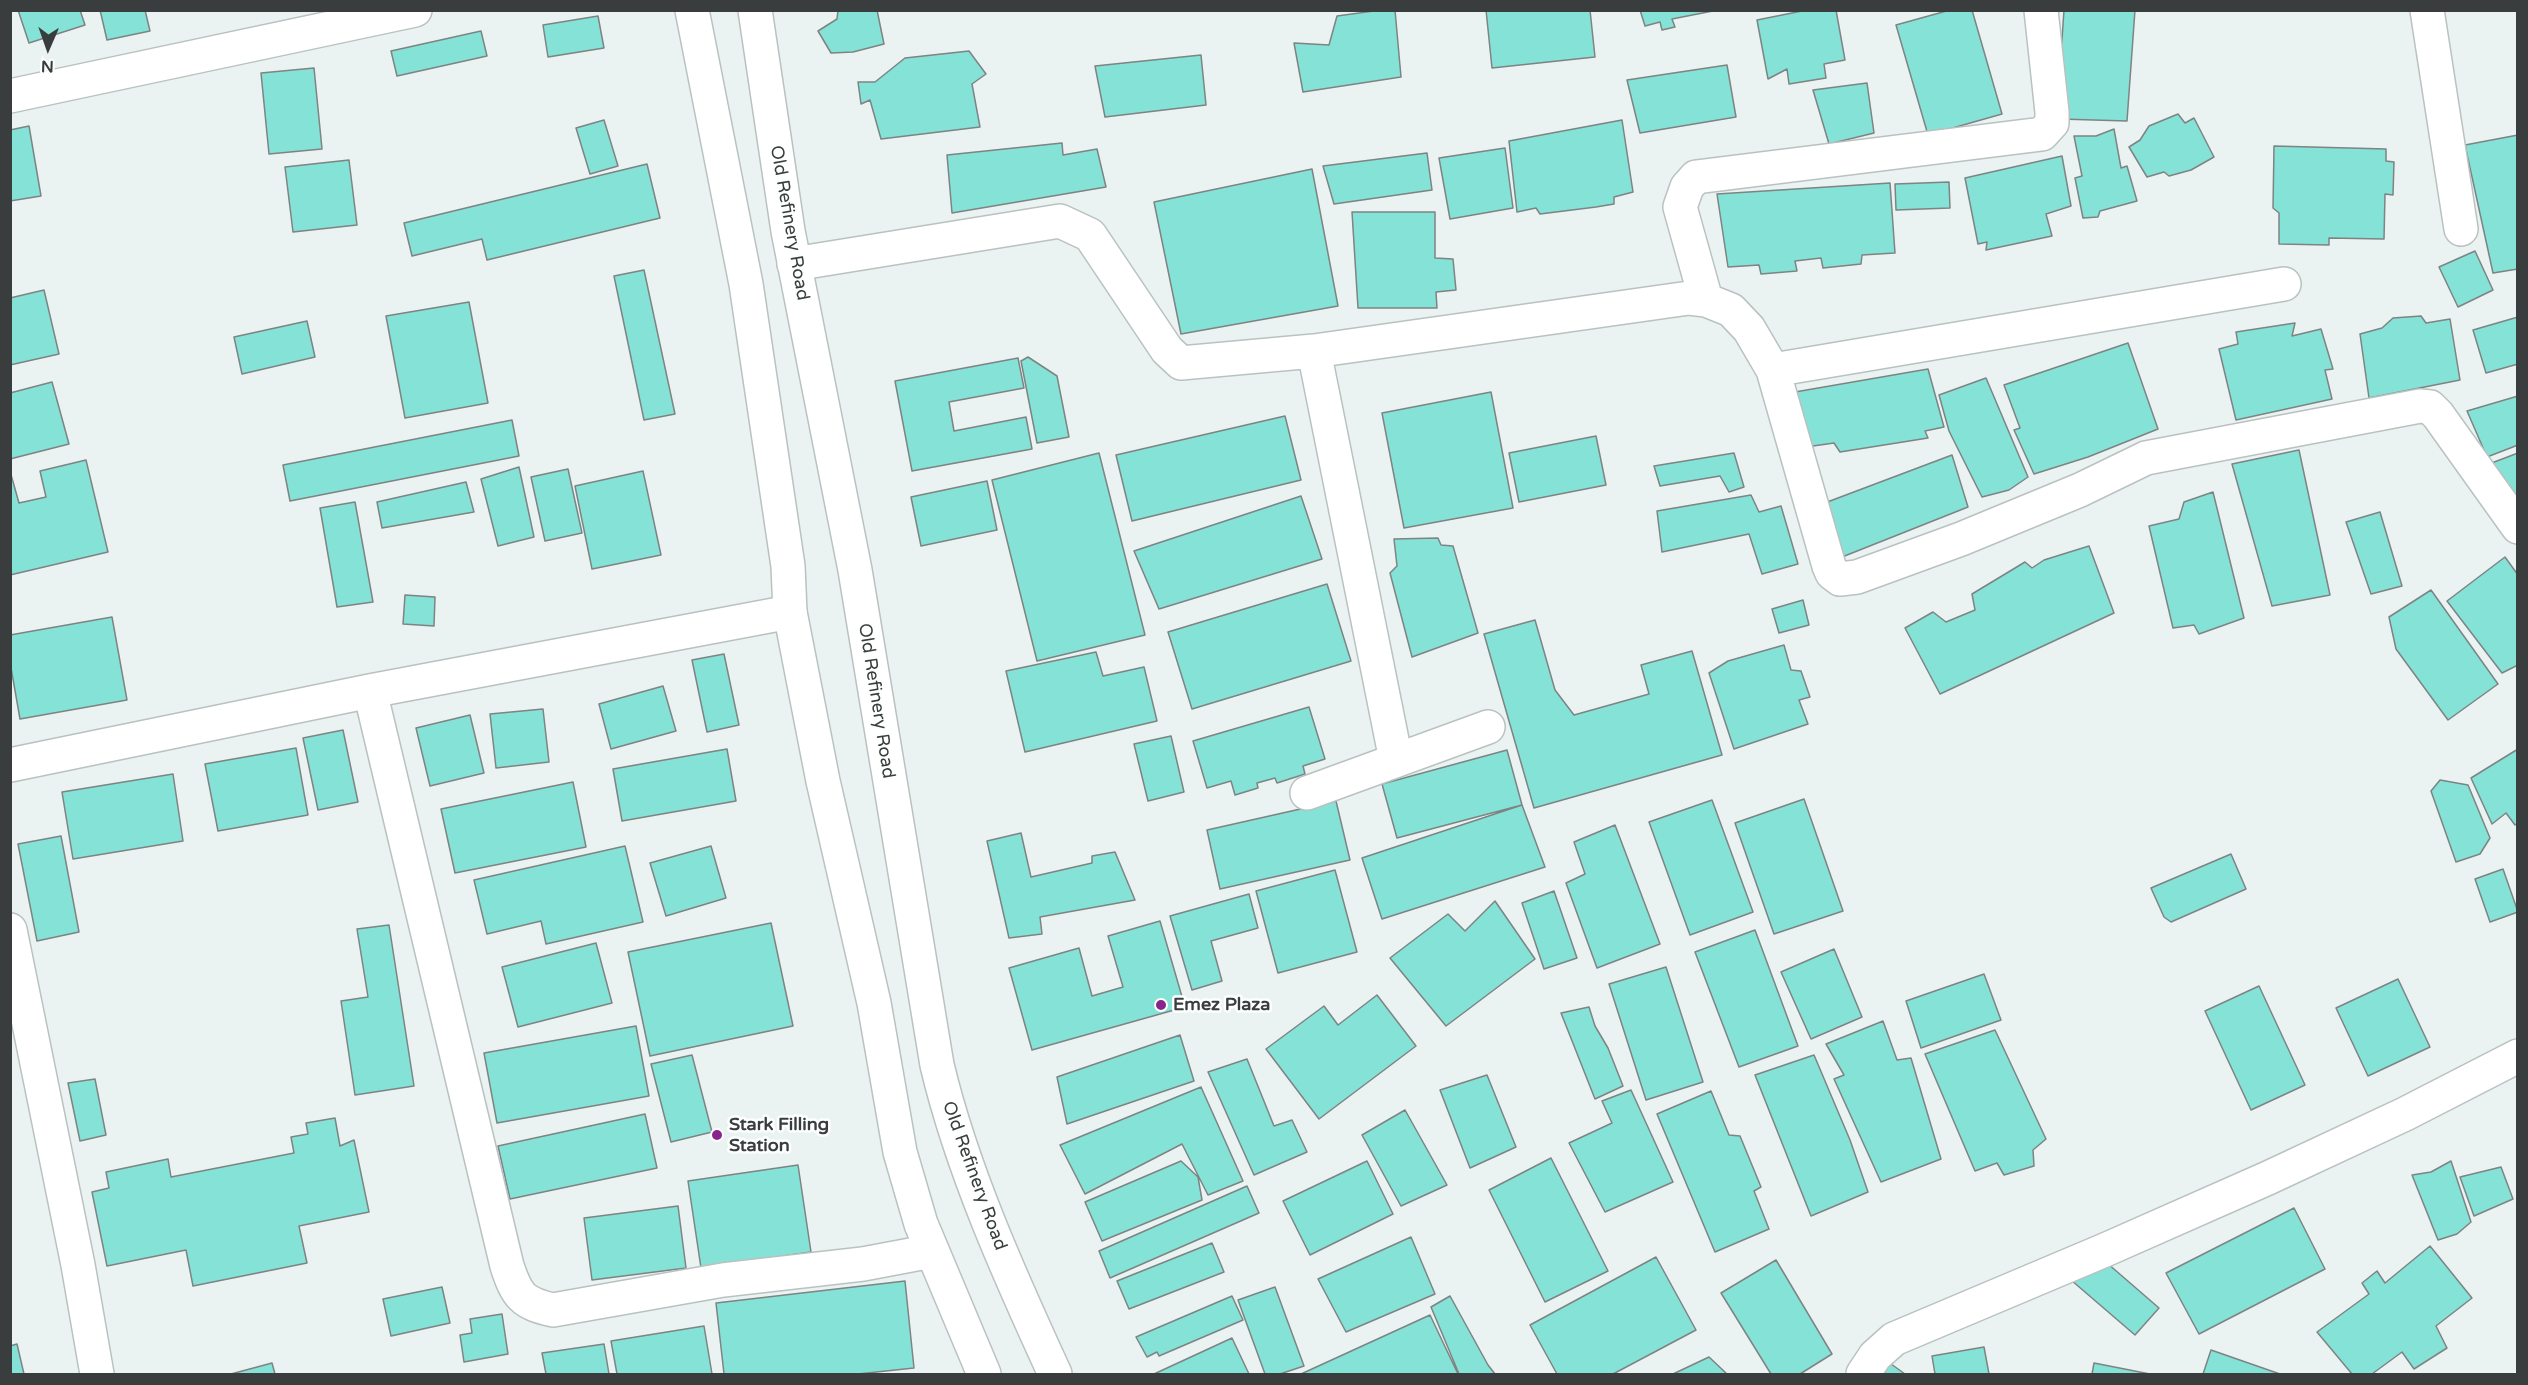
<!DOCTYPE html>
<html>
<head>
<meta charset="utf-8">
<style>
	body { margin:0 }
	#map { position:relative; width:2528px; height:1385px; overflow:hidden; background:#ebf3f2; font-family:"Varela Round",sans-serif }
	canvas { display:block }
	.frame { position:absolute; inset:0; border:12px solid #3a3d3d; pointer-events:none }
	.north { position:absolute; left:18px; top:18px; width:60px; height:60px; -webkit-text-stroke:4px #fdfffe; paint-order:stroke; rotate:182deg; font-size:16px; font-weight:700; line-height:24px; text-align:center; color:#3a3d3d }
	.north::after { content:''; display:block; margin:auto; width:21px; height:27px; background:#3a3d3d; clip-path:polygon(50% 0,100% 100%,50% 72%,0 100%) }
</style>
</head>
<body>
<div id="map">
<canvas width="2528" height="1385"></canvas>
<div class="frame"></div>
<div class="north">N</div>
</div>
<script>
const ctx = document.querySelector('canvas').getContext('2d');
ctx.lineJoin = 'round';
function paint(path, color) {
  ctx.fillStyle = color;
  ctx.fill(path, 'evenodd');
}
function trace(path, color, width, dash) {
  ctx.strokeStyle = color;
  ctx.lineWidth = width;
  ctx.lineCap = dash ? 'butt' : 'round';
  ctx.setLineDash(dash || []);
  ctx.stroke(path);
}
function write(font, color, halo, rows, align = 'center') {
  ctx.font = font + ' "Varela Round",sans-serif';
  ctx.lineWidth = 5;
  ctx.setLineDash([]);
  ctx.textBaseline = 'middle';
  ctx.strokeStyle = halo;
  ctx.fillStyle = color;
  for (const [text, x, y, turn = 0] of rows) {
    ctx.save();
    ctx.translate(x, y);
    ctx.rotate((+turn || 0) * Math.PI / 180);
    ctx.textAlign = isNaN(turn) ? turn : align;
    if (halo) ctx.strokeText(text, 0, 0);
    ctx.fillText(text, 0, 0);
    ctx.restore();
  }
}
const building = new Path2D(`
	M 18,10 L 80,10 L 85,25 L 29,43 Z
	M 100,10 L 145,10 L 150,31 L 107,40 Z
	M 838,10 L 877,10 L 884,44 L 853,52 L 831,53 L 818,31 L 837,19 Z
	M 1381,10 L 1395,10 L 1401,77 L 1303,92 L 1294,43 L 1329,45 L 1337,16 Z
	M 1486,10 L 1590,10 L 1595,57 L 1492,68 Z
	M 1640,10 L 1718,10 L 1672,19 L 1675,27 L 1662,30 L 1660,22 L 1645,26 Z
	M 1807,10 L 1836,10 L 1845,60 L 1824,64 L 1826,78 L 1789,84 L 1787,69 L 1768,79 L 1757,20 Z
	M 1950,10 L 1972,10 L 2002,114 L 1928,135 L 1896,25 Z
	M 2064,10 L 2135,10 L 2127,121 L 2060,119 L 2059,83 Z
	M 598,16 L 604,48 L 548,57 L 543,25 Z
	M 481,31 L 487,56 L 397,76 L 391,51 Z
	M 969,51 L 986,74 L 972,84 L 980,127 L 881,139 L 870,100 L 861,104 L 858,82 L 875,82 L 905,58 Z
	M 1201,55 L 1206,105 L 1105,117 L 1095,66 Z
	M 1727,65 L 1736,117 L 1640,133 L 1627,80 Z
	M 314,68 L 322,149 L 269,154 L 261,73 Z
	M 1867,83 L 1874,133 L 1829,144 L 1813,90 Z
	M 2178,114 L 2185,123 L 2194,118 L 2214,157 L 2191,170 L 2169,176 L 2164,172 L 2147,177 L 2129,147 L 2140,140 L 2149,126 Z
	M 604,120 L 618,166 L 590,174 L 576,128 Z
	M 1622,120 L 1633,192 L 1614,197 L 1614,204 L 1596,207 L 1540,214 L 1536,208 L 1517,212 L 1509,141 Z
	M 29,126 L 41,196 L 10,201 L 10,130 Z
	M 2114,129 L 2121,168 L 2127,166 L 2137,201 L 2100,211 L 2098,217 L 2083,218 L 2075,178 L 2082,176 L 2074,136 L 2096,136 Z
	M 2518,135 L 2518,269 L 2493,273 L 2465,145 Z
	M 1062,143 L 1063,155 L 1097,149 L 1106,187 L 952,213 L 947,155 Z
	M 2274,146 L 2386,149 L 2386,161 L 2394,162 L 2393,195 L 2385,194 L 2384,239 L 2329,238 L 2329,245 L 2279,244 L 2279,213 L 2273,208 Z
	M 1505,148 L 1513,208 L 1450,219 L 1439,158 Z
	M 1427,153 L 1432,190 L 1334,204 L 1323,166 Z
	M 2062,156 L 2071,206 L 2046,214 L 2052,236 L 1986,250 L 1987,242 L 1978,244 L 1965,178 Z
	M 349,160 L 357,225 L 293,232 L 285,167 Z
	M 647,164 L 660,218 L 487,260 L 482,239 L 412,256 L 404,223 Z
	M 1312,169 L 1338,306 L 1181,334 L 1154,202 Z
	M 1949,182 L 1950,208 L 1896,210 L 1895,184 Z
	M 1890,183 L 1895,253 L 1862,255 L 1861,264 L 1823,268 L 1821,258 L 1795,261 L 1797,271 L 1761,274 L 1759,265 L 1728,267 L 1717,194 Z
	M 1352,212 L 1435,212 L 1435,258 L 1453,259 L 1456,290 L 1436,292 L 1437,308 L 1358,308 Z
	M 2475,251 L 2493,290 L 2458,307 L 2439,267 Z
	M 644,270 L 675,414 L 644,420 L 614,276 Z
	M 44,290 L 59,354 L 10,365 L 10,298 Z
	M 469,302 L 488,403 L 405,418 L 386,316 Z
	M 2421,316 L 2426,323 L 2450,319 L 2460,380 L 2369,398 L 2360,334 L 2382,328 L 2393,318 Z
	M 2518,317 L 2518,364 L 2486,373 L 2473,330 Z
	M 307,321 L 315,357 L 242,374 L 234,337 Z
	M 2295,323 L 2292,336 L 2321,329 L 2333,369 L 2325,370 L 2332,399 L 2236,420 L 2219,349 L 2238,344 L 2236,332 Z
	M 2128,343 L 2158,429 L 2088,457 L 2034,474 L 2014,430 L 2020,428 L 2004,385 Z
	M 1028,357 L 1057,376 L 1069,437 L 1037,443 L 1021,361 Z
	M 1018,358 L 1024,388 L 949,402 L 954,431 L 1026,417 L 1032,449 L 912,471 L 895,381 Z
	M 1928,369 L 1944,427 L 1925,431 L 1928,438 L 1840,452 L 1834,443 L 1806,447 L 1795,392 Z
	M 1986,378 L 2028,477 L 2009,490 L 1982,497 L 1949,431 L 1939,395 Z
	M 52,382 L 69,444 L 10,459 L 10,393 Z
	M 1491,392 L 1513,508 L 1404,528 L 1382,413 Z
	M 2518,396 L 2518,445 L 2487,457 L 2467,411 Z
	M 1285,416 L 1301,480 L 1132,521 L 1116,455 Z
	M 512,420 L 519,456 L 290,501 L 283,465 Z
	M 1596,436 L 1606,485 L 1519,502 L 1509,453 Z
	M 2299,450 L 2330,595 L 2272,606 L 2232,464 Z
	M 1099,453 L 1145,635 L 1037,661 L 992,480 Z
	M 1734,453 L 1744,487 L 1729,492 L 1720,476 L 1660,486 L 1654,466 Z
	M 2518,453 L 2518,519 L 2489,464 Z
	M 1952,455 L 1968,507 L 1837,559 L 1822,504 Z
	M 86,460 L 108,552 L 10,575 L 10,471 L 19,503 L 46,497 L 40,471 Z
	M 519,467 L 534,537 L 498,546 L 481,479 Z
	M 568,469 L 582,533 L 545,541 L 531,477 Z
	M 643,471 L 661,555 L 592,569 L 575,486 Z
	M 987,481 L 997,530 L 921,546 L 911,497 Z
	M 466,482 L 474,512 L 382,528 L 377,502 Z
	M 2213,492 L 2244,618 L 2199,634 L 2194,625 L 2173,628 L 2149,526 L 2179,519 L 2184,502 Z
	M 1751,495 L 1759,512 L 1781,506 L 1798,564 L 1762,574 L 1749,534 L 1662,552 L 1657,511 Z
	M 1301,496 L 1322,559 L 1159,609 L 1134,551 Z
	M 355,502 L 373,602 L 337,607 L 320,508 Z
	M 2380,512 L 2402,586 L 2371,594 L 2346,522 Z
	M 1438,538 L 1441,545 L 1453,546 L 1478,633 L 1412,657 L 1390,573 L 1397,566 L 1394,539 Z
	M 2089,546 L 2114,613 L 1940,694 L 1905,628 L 1933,612 L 1946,622 L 1975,610 L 1972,594 L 2025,562 L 2032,568 L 2044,560 Z
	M 2505,557 L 2518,575 L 2518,665 L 2502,673 L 2447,601 Z
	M 1327,584 L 1351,661 L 1192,709 L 1168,632 Z
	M 2431,590 L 2498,684 L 2448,720 L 2396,649 L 2389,617 Z
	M 405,595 L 435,597 L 434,626 L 403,624 Z
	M 1803,600 L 1809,625 L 1779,633 L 1772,609 Z
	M 112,617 L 127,700 L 20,719 L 10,662 L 10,635 Z
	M 1535,620 L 1555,690 L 1574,715 L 1649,694 L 1641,665 L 1692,651 L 1722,755 L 1534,808 L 1484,634 Z
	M 1784,645 L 1791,670 L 1801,671 L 1810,697 L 1799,700 L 1808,724 L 1734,749 L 1709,673 L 1728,661 Z
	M 1096,652 L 1103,676 L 1144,667 L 1157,721 L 1025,752 L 1006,671 Z
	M 724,654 L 739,725 L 707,732 L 692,660 Z
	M 663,686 L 676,731 L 611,749 L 599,704 Z
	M 1309,707 L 1325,759 L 1303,766 L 1305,774 L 1277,783 L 1275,778 L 1257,783 L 1258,788 L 1235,795 L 1231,781 L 1207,788 L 1193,741 Z
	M 543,709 L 549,762 L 496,768 L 490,714 Z
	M 470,715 L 484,773 L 430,786 L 416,728 Z
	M 343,730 L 358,802 L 318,810 L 303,738 Z
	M 1171,736 L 1184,792 L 1148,801 L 1134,744 Z
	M 296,748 L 308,815 L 218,831 L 205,764 Z
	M 727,749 L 736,801 L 622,821 L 613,769 Z
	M 2518,749 L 2518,823 L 2515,825 L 2506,813 L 2492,824 L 2471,778 Z
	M 1507,750 L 1522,805 L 1397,838 L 1382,784 Z
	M 173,774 L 183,841 L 73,859 L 62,792 Z
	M 2440,780 L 2468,785 L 2490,838 L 2480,854 L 2456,862 L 2431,791 Z
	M 573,782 L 586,847 L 455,873 L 441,809 Z
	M 1804,799 L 1843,911 L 1774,934 L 1735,823 Z
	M 1712,800 L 1753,912 L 1690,935 L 1649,822 Z
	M 1336,801 L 1350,860 L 1220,889 L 1207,830 Z
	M 1522,805 L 1545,867 L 1382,919 L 1362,858 Z
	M 1615,825 L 1660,944 L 1597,968 L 1566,883 L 1585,874 L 1574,842 Z
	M 1021,833 L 1031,877 L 1092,863 L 1092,856 L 1115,852 L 1135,900 L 1040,917 L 1042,934 L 1009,938 L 987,841 Z
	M 61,836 L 79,932 L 37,941 L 18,844 Z
	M 625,846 L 643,922 L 546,944 L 541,921 L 487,934 L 474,880 Z
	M 711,846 L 726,898 L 666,916 L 650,863 Z
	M 2231,854 L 2246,889 L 2171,922 L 2164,917 L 2151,888 Z
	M 2503,869 L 2518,912 L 2490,922 L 2475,879 Z
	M 1335,870 L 1357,952 L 1278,973 L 1256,891 Z
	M 1554,891 L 1577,958 L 1544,969 L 1522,903 Z
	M 1249,894 L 1258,928 L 1211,941 L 1222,981 L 1192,990 L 1170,916 Z
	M 1495,901 L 1535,959 L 1446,1026 L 1390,958 L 1448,914 L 1465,931 Z
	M 1160,921 L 1185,1007 L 1032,1050 L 1009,968 L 1079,948 L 1092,996 L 1123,987 L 1108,936 Z
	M 771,923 L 793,1026 L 650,1056 L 628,952 Z
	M 389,925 L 414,1086 L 355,1095 L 341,1001 L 368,997 L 357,929 Z
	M 1755,930 L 1798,1046 L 1739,1067 L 1695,952 Z
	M 596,943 L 612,1003 L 518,1027 L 502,967 Z
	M 1834,949 L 1862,1017 L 1811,1039 L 1781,972 Z
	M 1666,967 L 1703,1082 L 1646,1100 L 1609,984 Z
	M 1984,974 L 2001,1020 L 1921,1048 L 1906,1001 Z
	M 2398,979 L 2430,1047 L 2368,1076 L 2336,1008 Z
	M 2259,986 L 2305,1085 L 2251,1110 L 2205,1011 Z
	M 1377,995 L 1416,1046 L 1319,1119 L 1266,1049 L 1324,1006 L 1338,1025 Z
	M 1589,1007 L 1595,1026 L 1608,1048 L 1623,1086 L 1595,1099 L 1561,1013 Z
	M 1883,1021 L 1897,1060 L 1911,1058 L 1941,1159 L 1881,1182 L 1834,1079 L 1844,1075 L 1826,1044 Z
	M 636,1026 L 649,1096 L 497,1123 L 484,1053 Z
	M 1995,1030 L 2046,1139 L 2033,1150 L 2034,1166 L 2004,1175 L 1997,1163 L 1975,1171 L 1925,1054 Z
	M 1180,1035 L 1194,1081 L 1067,1124 L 1057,1077 Z
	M 692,1055 L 712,1132 L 671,1142 L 651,1064 Z
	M 1814,1055 L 1850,1140 L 1868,1192 L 1811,1216 L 1755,1075 Z
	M 1247,1059 L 1274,1126 L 1292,1120 L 1307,1152 L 1254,1175 L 1208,1072 Z
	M 1487,1075 L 1516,1147 L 1470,1168 L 1440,1090 Z
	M 95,1079 L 106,1135 L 80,1141 L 68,1083 Z
	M 1201,1087 L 1243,1181 L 1208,1195 L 1182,1144 L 1085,1194 L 1060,1145 Z
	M 1631,1090 L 1673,1182 L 1605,1212 L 1569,1143 L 1612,1123 L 1602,1101 Z
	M 1711,1091 L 1729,1135 L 1740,1136 L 1761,1187 L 1754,1191 L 1769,1229 L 1715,1252 L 1657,1114 Z
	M 1405,1110 L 1447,1185 L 1401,1206 L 1362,1135 Z
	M 645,1114 L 657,1168 L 510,1199 L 498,1146 Z
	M 335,1118 L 340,1146 L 354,1140 L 369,1212 L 299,1226 L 307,1263 L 193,1286 L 186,1250 L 107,1266 L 92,1192 L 109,1188 L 106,1172 L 168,1159 L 171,1177 L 294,1153 L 291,1137 L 308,1134 L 306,1123 Z
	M 1551,1158 L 1608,1271 L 1545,1302 L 1489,1190 Z
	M 1181,1161 L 1198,1177 L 1202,1200 L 1102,1241 L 1085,1202 Z
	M 1367,1161 L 1393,1214 L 1310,1255 L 1283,1201 Z
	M 2451,1161 L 2471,1222 L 2457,1234 L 2438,1240 L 2412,1175 L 2431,1172 Z
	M 798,1165 L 811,1252 L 701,1268 L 688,1181 Z
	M 2501,1167 L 2513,1199 L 2474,1216 L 2460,1177 Z
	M 1247,1186 L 1259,1213 L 1110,1278 L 1099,1251 Z
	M 678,1206 L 686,1268 L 592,1280 L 584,1218 Z
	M 2294,1208 L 2325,1269 L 2199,1334 L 2166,1273 Z
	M 1411,1237 L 1435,1294 L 1346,1332 L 1318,1279 Z
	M 1212,1243 L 1224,1272 L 1129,1309 L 1117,1281 Z
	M 2430,1246 L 2472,1298 L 2436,1326 L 2447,1348 L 2414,1369 L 2402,1352 L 2372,1374 L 2352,1374 L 2317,1332 L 2369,1294 L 2362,1283 L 2377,1271 L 2385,1283 Z
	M 1656,1257 L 1696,1330 L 1613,1374 L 1557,1374 L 1530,1325 Z
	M 1776,1260 L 1832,1354 L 1800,1374 L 1771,1374 L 1721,1293 Z
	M 2107,1263 L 2159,1308 L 2135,1335 L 2071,1280 Z
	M 905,1281 L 914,1368 L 858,1374 L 724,1374 L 716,1303 Z
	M 442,1287 L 450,1323 L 391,1336 L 383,1299 Z
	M 1275,1287 L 1304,1366 L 1280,1374 L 1265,1374 L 1238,1300 Z
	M 1232,1296 L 1243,1320 L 1159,1356 L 1157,1352 L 1147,1357 L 1136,1337 Z
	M 1450,1296 L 1488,1365 L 1495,1374 L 1459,1374 L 1431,1307 Z
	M 502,1314 L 508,1354 L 464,1362 L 460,1335 L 472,1333 L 470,1319 Z
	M 1430,1315 L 1458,1374 L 1301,1374 Z
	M 704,1326 L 712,1374 L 617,1374 L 611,1341 Z
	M 1232,1338 L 1249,1374 L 1154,1374 Z
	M 17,1344 L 24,1374 L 10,1374 L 10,1346 Z
	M 604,1344 L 609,1374 L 546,1374 L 542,1353 Z
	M 1984,1347 L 1989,1374 L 1935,1374 L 1932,1356 Z
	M 2211,1350 L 2280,1374 L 2203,1374 Z
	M 1709,1357 L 1727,1374 L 1673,1374 Z
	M 1887,1361 L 1905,1374 L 1876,1374 Z
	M 272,1363 L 275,1374 L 231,1374 Z
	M 2094,1363 L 2150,1374 L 2092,1374 Z`);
paint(building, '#84e2d6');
trace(building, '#7d8483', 1.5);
const street = new Path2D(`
	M 2427,10 L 2461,229
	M 10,96 L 415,10
	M 794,264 L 1060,221 L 1090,235 L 1167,350 L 1181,363 L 1314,351 L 1689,298 L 1706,300 L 1731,310 L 1749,329 L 1773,370 L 1829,566 L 1832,573 L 1840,579 L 1857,577 L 1961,539 L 2080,490 L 2146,458 L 2420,406 L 2430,407 L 2438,415 L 2518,527
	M 1706,300 L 1680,207 L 1687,187 L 1696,177 L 2042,134 L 2052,123 L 2052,112 L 2041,10
	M 1314,351 L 1396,760
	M 1773,370 L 2284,284
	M 370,691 L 507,1266 C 517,1296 522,1303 553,1310 L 723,1280 L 863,1264 L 932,1251
	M 10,765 L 370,691 L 790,612
	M 1307,793 L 1488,727
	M 10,930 L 78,1265 L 97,1374
	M 1863,1374 L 1875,1356 L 1894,1339 L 2105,1250 L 2268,1178 L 2405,1114 L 2518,1056`);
const secondary = new Path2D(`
	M 692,10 L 746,284 L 788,566 L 790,612 L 823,781 L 874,1003 L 900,1152 L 921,1224 L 984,1374
	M 755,10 L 788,231 L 855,570 L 937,1065 C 962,1170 1010,1276 1055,1374`);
trace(street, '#bac2c1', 36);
trace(secondary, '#bac2c1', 36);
trace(street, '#fff', 33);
trace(secondary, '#fff', 33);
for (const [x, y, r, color] of [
	[1161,1005,6,"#87258d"],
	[717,1135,6,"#87258d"]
]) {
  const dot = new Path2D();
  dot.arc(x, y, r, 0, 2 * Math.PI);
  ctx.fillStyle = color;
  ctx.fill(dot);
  trace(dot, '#fdfffe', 2);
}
write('18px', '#3a3d3d', '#fdfffe', [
	["Old Refinery Road",789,223,80],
	["Old Refinery Road",876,701,81],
	["Old Refinery Road",974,1176,70]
]);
write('bold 18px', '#3a3d3d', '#fdfffe', [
	["Emez Plaza",1173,1005],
	["Stark Filling",729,1125],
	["Station",729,1146]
], 'left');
</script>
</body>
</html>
